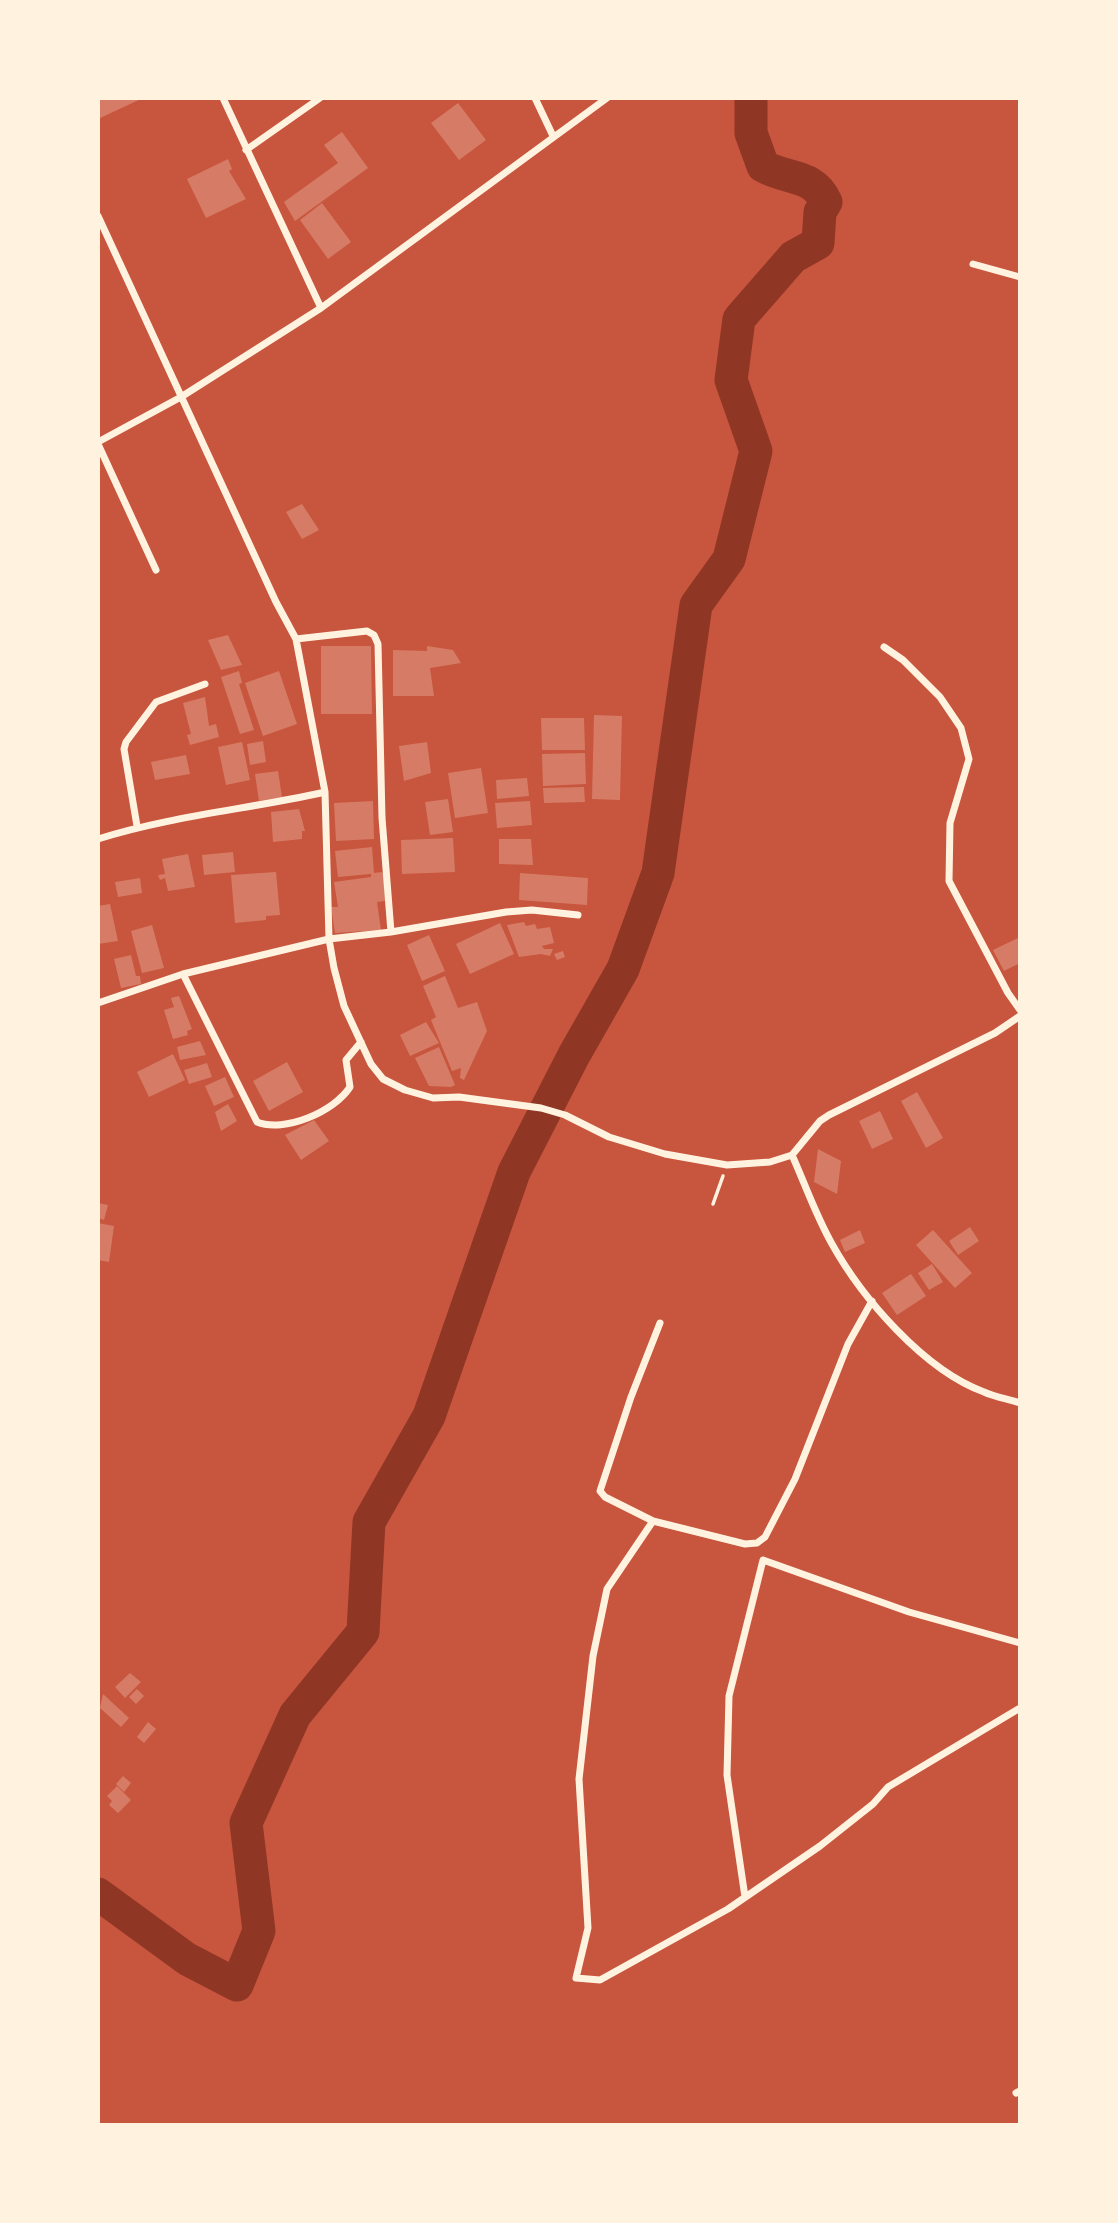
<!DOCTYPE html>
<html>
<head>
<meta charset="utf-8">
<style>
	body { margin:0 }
	#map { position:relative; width:1118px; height:2223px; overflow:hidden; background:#c8553d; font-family:Quicksand,sans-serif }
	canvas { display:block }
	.frame { position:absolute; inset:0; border:100px solid #fff3e0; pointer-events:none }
</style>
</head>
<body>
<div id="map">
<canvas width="1118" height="2223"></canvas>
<div class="frame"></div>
</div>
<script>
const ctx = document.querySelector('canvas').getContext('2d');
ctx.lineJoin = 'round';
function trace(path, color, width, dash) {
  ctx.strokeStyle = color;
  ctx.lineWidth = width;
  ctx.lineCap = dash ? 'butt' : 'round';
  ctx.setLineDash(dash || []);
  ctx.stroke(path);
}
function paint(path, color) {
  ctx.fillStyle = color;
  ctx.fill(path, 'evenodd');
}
trace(new Path2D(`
	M 98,1894 L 187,1959 L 237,1985 L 259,1931 L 246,1823 L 295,1715 L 363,1632 L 369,1522 L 429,1416 L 514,1172 L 574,1055 L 623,969 L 658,873 L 696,605 L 729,559 L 756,451 L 731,380 L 739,319 L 793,257 L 818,243 L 820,212 L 826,202 C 813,173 787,180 763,166 L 751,133 L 751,98`), '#8f3625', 33);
paint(new Path2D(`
	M 98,98 L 143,98 L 98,119 Z
	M 458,103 L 486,140 L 459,160 L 431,123 Z
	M 342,132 L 368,168 L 295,221 L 284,202 L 338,163 L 324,145 Z
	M 228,159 L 232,169 L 229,171 L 246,199 L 206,218 L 187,179 Z
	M 322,203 L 351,242 L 328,259 L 300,220 Z
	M 302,504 L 319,530 L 302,539 L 286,512 Z
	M 228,635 L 242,665 L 221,670 L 208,640 Z
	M 321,646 L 371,646 L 372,714 L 321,714 Z
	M 427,646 L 453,650 L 461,663 L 430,668 L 434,696 L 393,696 L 393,650 L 427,651 Z
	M 239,671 L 242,683 L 239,684 L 254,730 L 240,734 L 221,677 Z
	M 279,671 L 297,724 L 263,736 L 245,683 Z
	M 205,697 L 209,726 L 216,724 L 219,737 L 190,745 L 187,735 L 191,734 L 183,703 Z
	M 594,715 L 622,716 L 620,800 L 592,799 Z
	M 541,718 L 584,718 L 585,750 L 542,750 Z
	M 263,741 L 266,762 L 250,765 L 247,744 Z
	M 242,742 L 250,780 L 226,785 L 218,747 Z
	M 427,742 L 431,773 L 404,781 L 399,746 Z
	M 585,753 L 586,784 L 543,786 L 542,754 Z
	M 186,755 L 190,774 L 155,780 L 151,762 Z
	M 481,768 L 488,813 L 455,818 L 448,773 Z
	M 278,771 L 282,797 L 259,801 L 255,774 Z
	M 527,778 L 529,796 L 497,799 L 496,780 Z
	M 584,787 L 585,802 L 544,803 L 543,788 Z
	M 448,799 L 453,832 L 430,835 L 425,802 Z
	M 373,801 L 374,839 L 336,841 L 334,803 Z
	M 530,801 L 532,825 L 497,828 L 495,803 Z
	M 299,809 L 305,831 L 302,831 L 302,839 L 273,842 L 271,812 Z
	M 453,838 L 455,872 L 402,874 L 401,840 Z
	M 499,839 L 531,839 L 533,865 L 499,864 Z
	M 372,847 L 374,873 L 382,872 L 384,875 L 385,901 L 377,902 L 381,930 L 335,933 L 331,907 L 338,907 L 334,882 L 371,877 L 371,874 L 338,877 L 335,851 Z
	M 233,852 L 235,872 L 204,875 L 202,855 Z
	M 188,854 L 195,887 L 168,891 L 165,878 L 160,880 L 158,875 L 165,874 L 162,859 Z
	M 276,872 L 280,915 L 266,916 L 266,920 L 235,923 L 231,875 Z
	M 520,873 L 588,878 L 587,905 L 519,900 Z
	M 140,878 L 142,893 L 118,897 L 115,882 Z
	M 110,904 L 118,941 L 98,944 L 98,906 Z
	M 524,922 L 526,926 L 535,924 L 537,929 L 550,927 L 554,943 L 542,946 L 544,949 L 553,949 L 550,956 L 541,954 L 519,957 L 507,925 Z
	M 500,923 L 514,954 L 470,974 L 456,944 Z
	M 152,925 L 164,968 L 142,973 L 131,931 Z
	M 429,935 L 445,971 L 422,981 L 407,945 Z
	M 1020,937 L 1020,963 L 1004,971 L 993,950 Z
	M 563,951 L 565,957 L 557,960 L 554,954 Z
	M 131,955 L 136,976 L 140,976 L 141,984 L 121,988 L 114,959 Z
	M 445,976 L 458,1008 L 477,1002 L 487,1031 L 464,1080 L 460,1078 L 461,1068 L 452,1071 L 431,1020 L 436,1017 L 423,986 Z
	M 179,996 L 192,1029 L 187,1031 L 188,1035 L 173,1039 L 164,1010 L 174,1007 L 171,998 Z
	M 426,1022 L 439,1043 L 410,1056 L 400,1035 Z
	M 200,1041 L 206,1055 L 180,1060 L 177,1047 Z
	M 439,1047 L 455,1085 L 451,1087 L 429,1086 L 415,1058 Z
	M 173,1054 L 185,1080 L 149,1097 L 137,1072 Z
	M 287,1062 L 303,1092 L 269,1111 L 253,1081 Z
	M 207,1063 L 212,1077 L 189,1084 L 184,1070 Z
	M 225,1077 L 234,1097 L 214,1106 L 205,1086 Z
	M 917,1092 L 943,1138 L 926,1148 L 901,1101 Z
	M 228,1104 L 237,1121 L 221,1131 L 215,1112 Z
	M 880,1111 L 893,1139 L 872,1149 L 859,1121 Z
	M 314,1120 L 329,1141 L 301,1160 L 285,1135 Z
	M 818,1149 L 841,1161 L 837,1194 L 814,1182 Z
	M 98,1203 L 108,1205 L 104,1220 L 98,1218 Z
	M 98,1223 L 114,1226 L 109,1262 L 98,1260 Z
	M 970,1227 L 979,1241 L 958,1255 L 949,1241 Z
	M 860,1230 L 865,1243 L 845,1252 L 840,1240 Z
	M 933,1230 L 972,1273 L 955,1288 L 916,1245 Z
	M 932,1264 L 943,1282 L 929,1290 L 918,1273 Z
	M 911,1274 L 926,1296 L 897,1315 L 882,1293 Z
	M 130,1673 L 141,1682 L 125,1698 L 115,1687 Z
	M 137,1689 L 144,1696 L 136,1704 L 129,1697 Z
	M 103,1694 L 129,1718 L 121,1727 L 100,1708 Z
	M 148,1722 L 156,1729 L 144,1743 L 137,1737 Z
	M 123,1776 L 131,1783 L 124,1792 L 116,1784 Z
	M 117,1786 L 131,1800 L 118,1813 L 109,1805 L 112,1801 L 107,1796 Z`), '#d67c66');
trace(new Path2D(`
	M 713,1204 L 723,1176`), '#fff3e0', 3.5);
trace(new Path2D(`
	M 223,98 L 321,308
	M 535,98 L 553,136
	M 246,150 L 320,98
	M 98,216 L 276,602 L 296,639 L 325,792 L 329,939 L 334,968 L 344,1006 L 371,1064 L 383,1079 L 405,1090 L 433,1098 L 459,1097 L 541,1108 L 565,1115 L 609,1137 L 665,1154 L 727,1165 L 770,1162 L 792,1155 L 820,1121 L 829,1115 L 995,1033 L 1020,1016
	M 973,264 L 1020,277
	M 98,442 L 181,397 L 321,308 L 607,98
	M 98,444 L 156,570
	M 296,639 L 367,631 L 374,635 L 378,644 L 382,818 L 391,932
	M 884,647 L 903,660 L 940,697 L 961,728 L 969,759 L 950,823 L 949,881 L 1008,993 L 1020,1010
	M 137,826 L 124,749 L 126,742 L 156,702 L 205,684
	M 98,839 C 170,816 250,809 325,792
	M 183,974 L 257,1122 C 284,1133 334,1112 350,1087 L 346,1060 L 361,1042
	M 98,1003 L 183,974 L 329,939 L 391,932 L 506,912 L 532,910 L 578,915
	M 792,1155 C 805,1184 816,1216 832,1244 C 862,1298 924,1370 984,1392 C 995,1397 1008,1399 1020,1403
	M 660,1323 L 631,1397 L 600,1491 L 605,1497 L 653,1521 L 745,1544 L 757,1543 L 765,1537 L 795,1479 L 848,1344 L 872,1301
	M 653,1521 L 607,1589 L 593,1656 L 579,1779 L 588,1928 L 576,1978 L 600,1980 L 728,1909 L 820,1846 L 873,1804 L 888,1787 L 1020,1708
	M 745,1897 L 727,1775 L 729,1696 L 763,1560 L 909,1612 L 1020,1643
	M 1016,2093 L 1020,2091`), '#fff3e0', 7);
</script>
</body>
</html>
